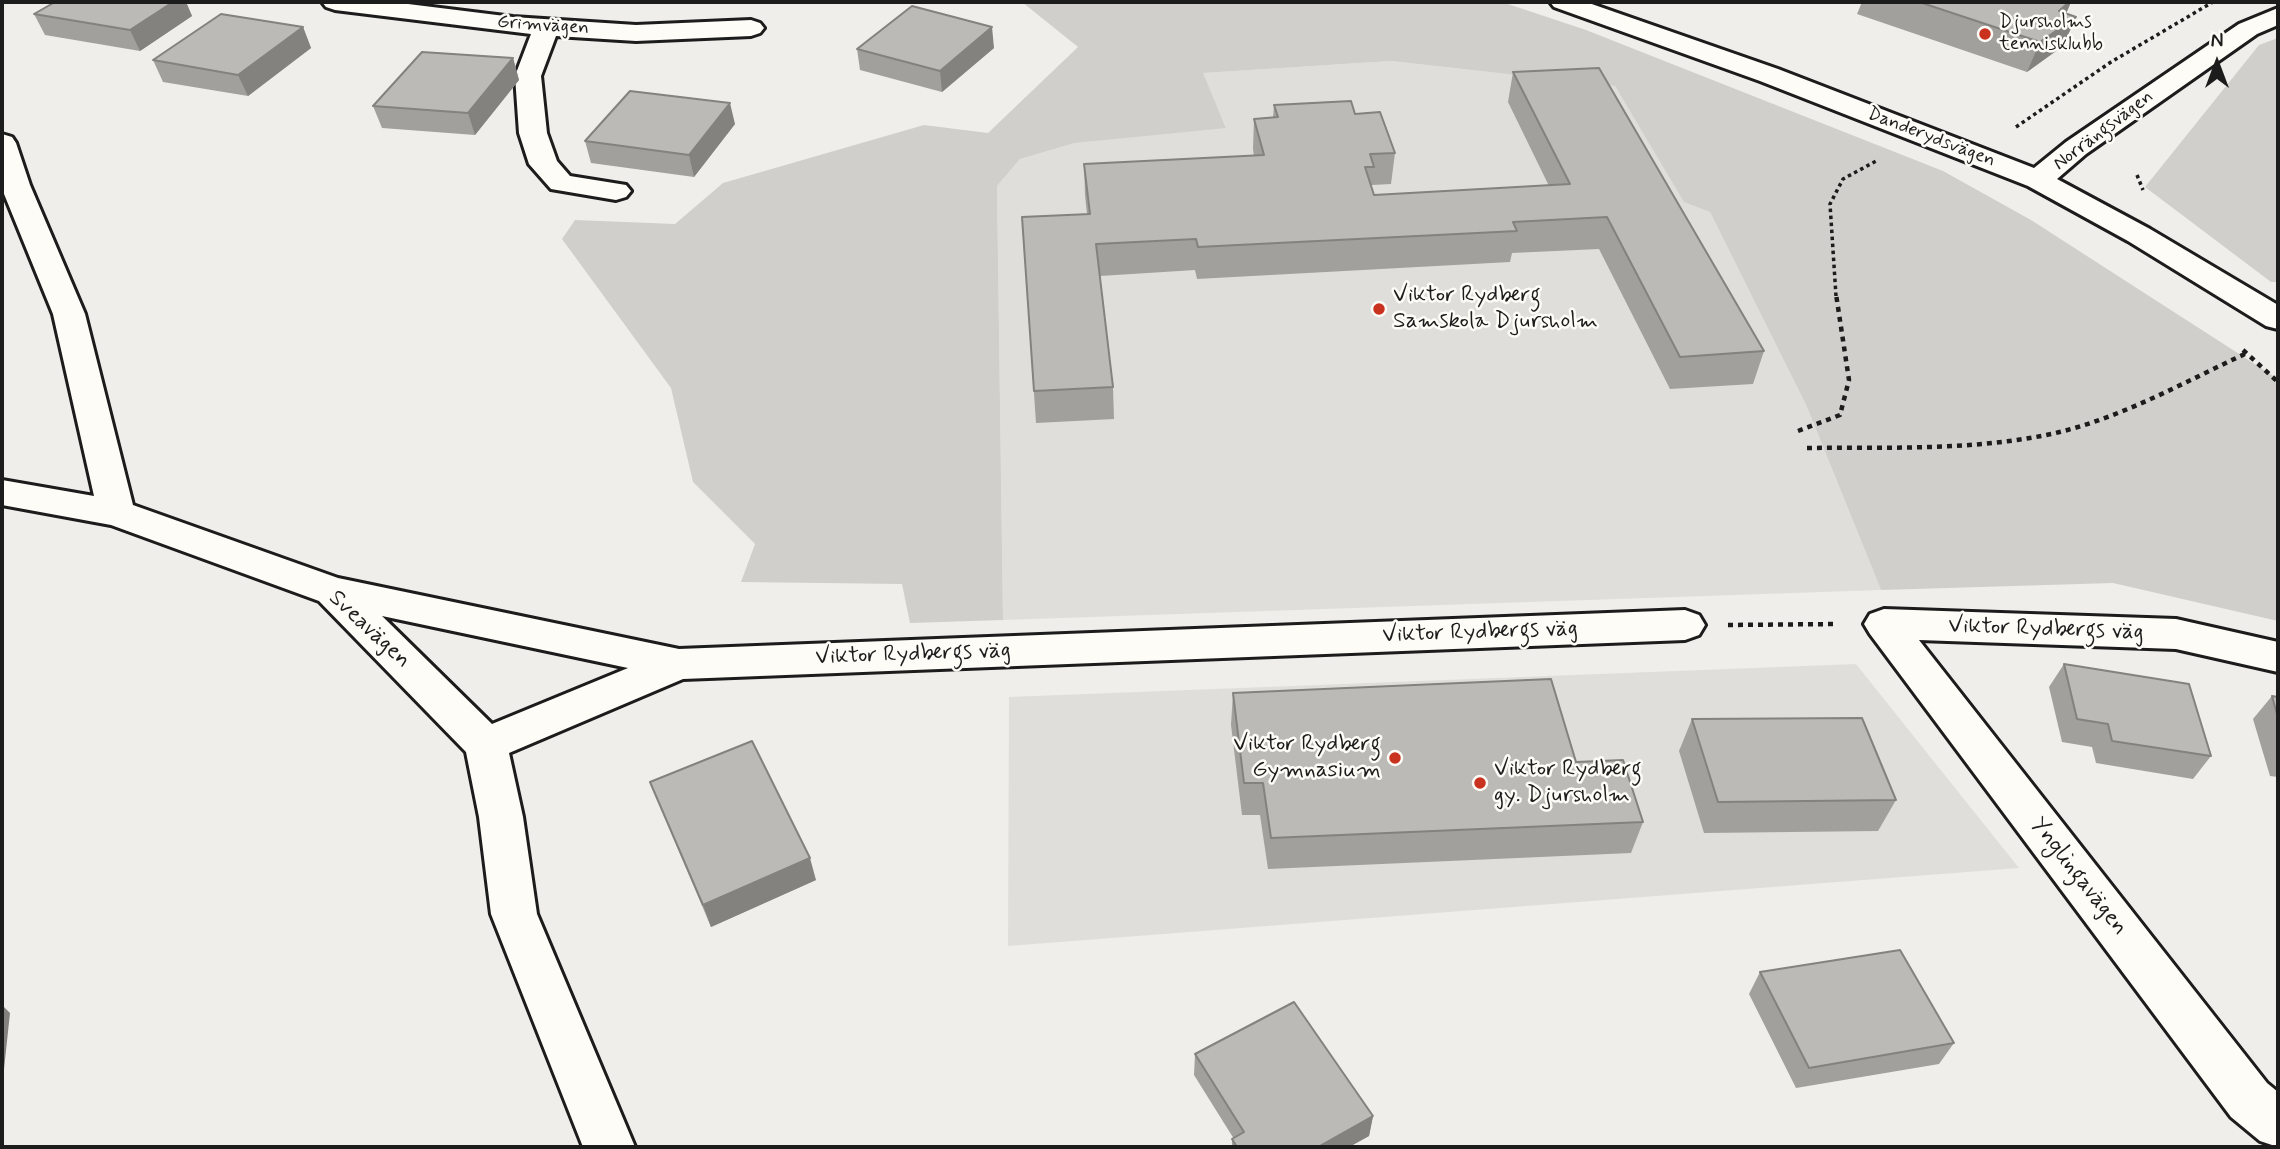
<!DOCTYPE html>
<html>
<head>
<meta charset="utf-8">
<style>
	body { margin:0 }
	#map { position:relative; width:2280px; height:1149px; overflow:hidden; background:#f0eeea; font-family:Mynerve,sans-serif }
	canvas { display:block }
	.frame { position:absolute; inset:0; border:4px solid #1c1c1c; pointer-events:none }
	.north { position:absolute; left:2182px; top:28px; width:70px; height:70px; -webkit-text-stroke:5px #fdfcf7; paint-order:stroke; rotate:0deg; font-size:19px; font-weight:700; line-height:28px; text-align:center; color:#1c1c1c }
	.north::after { content:''; display:block; margin:auto; width:24px; height:32px; background:#1c1c1c; clip-path:polygon(50% 0,100% 100%,50% 72%,0 100%) }
</style>
</head>
<body>
<div id="map">
<canvas width="2280" height="1149"></canvas>
<div class="frame"></div>
<div class="north">N</div>
</div>
<script>
const ctx = document.querySelector('canvas').getContext('2d');
ctx.lineJoin = 'round';
function paint(path, color) {
  ctx.fillStyle = color;
  ctx.fill(path, 'evenodd');
}
function trace(path, color, width, dash) {
  ctx.strokeStyle = color;
  ctx.lineWidth = width;
  ctx.lineCap = dash ? 'butt' : 'round';
  ctx.setLineDash(dash || []);
  ctx.stroke(path);
}
function write(font, color, halo, rows, align = 'center') {
  ctx.font = font + ' Mynerve,sans-serif';
  ctx.lineWidth = 5;
  ctx.setLineDash([]);
  ctx.textBaseline = 'middle';
  ctx.strokeStyle = halo;
  ctx.fillStyle = color;
  for (const [text, x, y, turn = 0] of rows) {
    ctx.save();
    ctx.translate(x, y);
    ctx.rotate((+turn || 0) * Math.PI / 180);
    ctx.textAlign = isNaN(turn) ? turn : align;
    if (halo) ctx.strokeText(text, 0, 0);
    ctx.fillText(text, 0, 0);
    ctx.restore();
  }
}
paint(new Path2D(`
	M 1391,61 L 1615,86 L 1684,201 L 1710,212 L 1807,407 L 1881,590 L 1003,620 L 997,186 L 1020,159 L 1075,143 L 1226,127 L 1202,73 Z
	M 1856,664 L 2019,868 L 1008,946 L 1009,697 Z`), '#e0deda');
paint(new Path2D(`
	M 1022,2 L 1502,2 L 1586,30 L 1943,171 L 2031,220 L 2278,379 L 2278,621 L 2113,583 L 1881,590 L 1807,407 L 1710,212 L 1684,202 L 1615,86 L 1391,61 L 1203,73 L 1226,128 L 1075,143 L 1020,159 L 997,186 L 1003,620 L 910,623 L 902,584 L 741,582 L 755,544 L 693,482 L 671,388 L 562,239 L 575,220 L 675,224 L 723,183 L 924,125 L 988,133 L 1078,47 Z
	M 2278,38 L 2278,282 L 2271,282 L 2145,187 L 2259,45 Z`), '#d0cfcc');
const minor = new Path2D(`
	M 322,2 L 392,2 L 513,17 L 636,25 L 751,20 L 760,23 L 764,28 L 760,33 L 751,36 L 636,41 L 556,36 L 541,76 L 547,133 L 557,161 L 570,176 L 626,185 L 631,191 L 626,197 L 616,200 L 551,189 L 529,164 L 519,133 L 515,76 L 531,34 L 335,10 L 326,7 Z
	M 1550,2 L 1586,2 L 1778,69 L 2034,168 L 2066,142 L 2239,24 L 2278,8 L 2278,25 L 2257,34 L 2086,154 L 2057,179 L 2150,229 L 2278,305 L 2278,329 L 2266,326 L 2128,241 L 2028,186 L 1760,81 L 1554,7 Z
	M 2,134 L 12,137 L 16,143 L 30,185 L 85,314 L 133,505 L 338,578 L 679,649 L 1685,610 L 1699,615 L 1705,625 L 1699,635 L 1685,640 L 683,679 L 509,753 L 523,817 L 537,914 L 635,1147 L 583,1147 L 491,914 L 479,817 L 466,752 L 319,601 L 111,525 L 2,505 L 2,480 L 94,496 L 53,314 L 2,189 ZM 382,616 L 628,668 L 492,724 Z
	M 1884,609 L 2176,619 L 2278,642 L 2278,672 L 2176,649 L 1919,640 L 2267,1083 L 2278,1092 L 2278,1147 L 2260,1141 L 2231,1117 L 1870,634 L 1864,624 L 1870,614 Z`);
trace(minor, '#1c1c1c', 6);
trace(new Path2D(`
	M 2016,127 L 2111,62 L 2213,2
	M 2137,175 L 2143,190
	M 1836,296 L 1830,204 L 1843,179 L 1878,160`), '#1c1c1c', 3.5, [3.5, 3.5]);
trace(new Path2D(`
	M 2243,350 L 2278,382
	M 1798,431 L 1840,415 L 1849,380 L 1836,294
	M 1807,448 C 1888,447 1971,451 2051,434 C 2120,419 2184,382 2247,353
	M 1728,625 L 1838,624`), '#1c1c1c', 4.5, [5, 5]);
paint(minor, '#fdfcf7');
paint(new Path2D(`
	M 55,2 L 186,2 L 192,16 L 140,51 L 45,35 L 34,14 Z
	M 1862,2 L 2071,2 L 2066,13 L 2076,17 L 2063,46 L 2027,72 L 1857,14 Z
	M 303,27 L 311,48 L 248,96 L 163,82 L 153,60 Z
	M 994,48 L 942,92 L 860,70 L 857,49 Z
	M 513,58 L 519,80 L 475,135 L 382,128 L 373,106 Z
	M 1513,72 L 1764,351 L 1753,384 L 1670,389 L 1599,249 L 1512,253 L 1510,262 L 1197,279 L 1195,270 L 1100,276 L 1113,387 L 1114,419 L 1036,423 L 1022,217 L 1087,214 L 1085,195 L 1084,164 L 1254,156 L 1253,149 L 1254,119 L 1273,118 L 1274,105 L 1355,114 L 1395,153 L 1391,184 L 1372,185 L 1372,188 L 1374,195 L 1549,186 L 1508,102 Z
	M 735,124 L 694,177 L 591,163 L 585,141 Z
	M 2064,664 L 2211,756 L 2193,779 L 2096,763 L 2092,747 L 2062,742 L 2049,687 Z
	M 1233,693 L 1576,762 L 1643,822 L 1631,853 L 1268,869 L 1260,815 L 1242,815 L 1231,725 Z
	M 2272,696 L 2278,697 L 2278,777 L 2270,776 L 2253,719 Z
	M 1692,719 L 1896,800 L 1878,831 L 1704,833 L 1679,751 Z
	M 650,782 L 816,880 L 711,927 L 659,804 Z
	M 1760,972 L 1954,1043 L 1939,1064 L 1796,1088 L 1749,994 Z
	M 1195,1054 L 1373,1116 L 1369,1136 L 1349,1147 L 1232,1147 L 1232,1139 L 1234,1139 L 1194,1075 Z`), '#a1a09d');
paint(new Path2D(`
	M 173,2 L 186,2 L 192,16 L 140,51 L 130,30 Z
	M 2069,2 L 2071,2 L 2060,28 L 2076,17 L 2063,46 L 2027,72 L 2040,42 L 2059,11 Z
	M 303,27 L 311,48 L 248,96 L 238,75 Z
	M 992,27 L 994,48 L 942,92 L 940,71 Z
	M 513,58 L 519,80 L 475,135 L 468,113 Z
	M 730,103 L 735,124 L 694,177 L 689,155 Z
	M 810,858 L 816,880 L 711,927 L 703,905 Z
	M 2,1005 L 10,1013 L 2,1088 Z
	M 1373,1116 L 1369,1136 L 1349,1147 L 1318,1147 Z`), '#83827f');
const building = new Path2D(`
	M 55,2 L 173,2 L 130,30 L 34,14 Z
	M 1919,2 L 2069,2 L 2059,11 L 2076,17 L 2040,42 Z
	M 912,6 L 992,27 L 940,71 L 857,49 Z
	M 221,14 L 303,27 L 238,75 L 153,60 Z
	M 422,52 L 513,58 L 468,113 L 373,106 Z
	M 1599,68 L 1764,351 L 1680,357 L 1607,217 L 1513,222 L 1517,231 L 1198,247 L 1196,239 L 1096,244 L 1113,387 L 1034,391 L 1022,217 L 1090,214 L 1084,164 L 1264,155 L 1254,119 L 1278,117 L 1274,105 L 1351,101 L 1355,114 L 1380,112 L 1395,153 L 1370,154 L 1374,167 L 1365,167 L 1374,195 L 1570,184 L 1513,72 Z
	M 630,91 L 730,103 L 689,155 L 585,141 Z
	M 2064,664 L 2189,684 L 2211,756 L 2112,741 L 2108,724 L 2077,719 Z
	M 1551,679 L 1576,762 L 1623,760 L 1643,822 L 1271,838 L 1263,783 L 1244,783 L 1233,693 Z
	M 2272,696 L 2278,697 L 2278,718 Z
	M 1862,718 L 1896,800 L 1718,802 L 1692,719 Z
	M 752,741 L 810,858 L 703,905 L 650,782 Z
	M 1900,950 L 1954,1043 L 1809,1068 L 1760,972 Z
	M 1294,1002 L 1373,1116 L 1318,1147 L 1237,1147 L 1232,1139 L 1244,1132 L 1195,1054 Z`);
paint(building, '#bbbab6');
trace(building, '#83827f', 2);
for (const [x, y, r, color] of [
	[1985,34,7,"#c8321e"],
	[1379,309,7,"#c8321e"],
	[1395,758,7,"#c8321e"],
	[1480,783,7,"#c8321e"]
]) {
  const dot = new Path2D();
  dot.arc(x, y, r, 0, 2 * Math.PI);
  ctx.fillStyle = color;
  ctx.fill(dot);
  trace(dot, '#fdfcf7', 2.5);
}
write('19px', '#1c1c1c', '#fdfcf7', [
	["Djursholms",1999,23],
	["tennisklubb",1999,45]
], 'left');
write('19px', '#1c1c1c', '#fdfcf7', [
	["Grimvägen",543,26,4],
	["Norrängsvägen",2104,131,-37],
	["Danderydsvägen",1931,138,21]
]);
write('23px', '#1c1c1c', '#fdfcf7', [
	["Viktor Rydberg",1393,296],
	["Samskola Djursholm",1393,322],
	["Viktor Rydberg",1381,745,"right"],
	["Gymnasium",1381,771,"right"],
	["Viktor Rydberg",1494,770],
	["gy. Djursholm",1494,796]
], 'left');
write('23px', '#1c1c1c', '#fdfcf7', [
	["Sveavägen",369,630,43],
	["Viktor Rydbergs väg",2046,630,2],
	["Viktor Rydbergs väg",1480,633,-2],
	["Viktor Rydbergs väg",913,655,-2],
	["Ynglingavägen",2078,877,52]
]);
</script>
</body>
</html>
